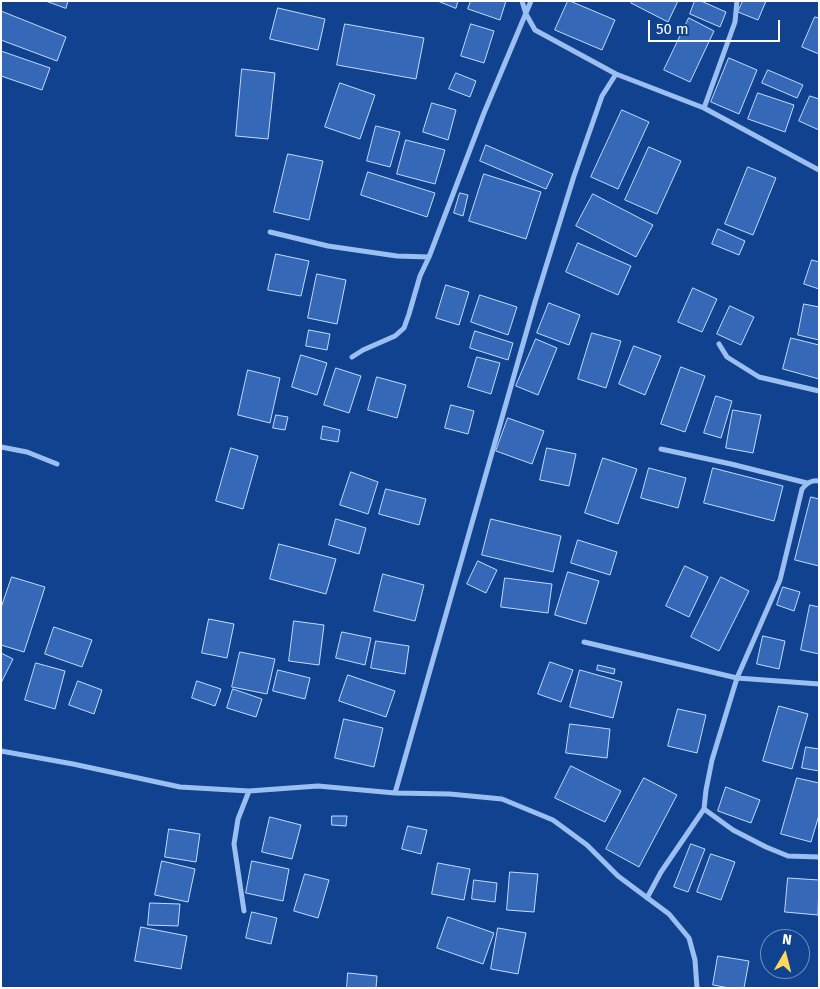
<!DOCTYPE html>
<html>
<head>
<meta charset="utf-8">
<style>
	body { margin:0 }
	#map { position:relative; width:820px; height:989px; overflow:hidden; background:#114290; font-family:"Fira Sans",sans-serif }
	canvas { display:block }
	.frame { position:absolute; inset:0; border:2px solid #fff; pointer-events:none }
	.north { position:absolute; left:760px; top:929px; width:50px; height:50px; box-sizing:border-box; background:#114290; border:1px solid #708ebc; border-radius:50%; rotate:8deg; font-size:14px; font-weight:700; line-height:20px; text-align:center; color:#fff }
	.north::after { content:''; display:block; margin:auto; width:18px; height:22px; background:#ffd85d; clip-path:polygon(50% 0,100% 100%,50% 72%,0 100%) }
	.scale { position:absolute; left:648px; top:20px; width:132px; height:22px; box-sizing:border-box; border:2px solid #fff; border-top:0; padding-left:6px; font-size:15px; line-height:18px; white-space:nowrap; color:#fff; -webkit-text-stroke:4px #114290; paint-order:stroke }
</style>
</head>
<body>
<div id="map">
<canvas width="820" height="989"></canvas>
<div class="frame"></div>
<div class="north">N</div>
<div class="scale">50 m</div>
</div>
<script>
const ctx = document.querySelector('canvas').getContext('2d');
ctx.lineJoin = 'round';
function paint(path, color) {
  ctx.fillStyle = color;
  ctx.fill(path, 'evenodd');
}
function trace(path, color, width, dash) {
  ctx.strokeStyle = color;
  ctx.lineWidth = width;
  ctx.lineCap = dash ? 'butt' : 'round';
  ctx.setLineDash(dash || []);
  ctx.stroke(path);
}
const building = new Path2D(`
	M 46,1 L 68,1 L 66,8 Z
	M 438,1 L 458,1 L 456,8 Z
	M 471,1 L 506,1 L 500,20 L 468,9 Z
	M 568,1 L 570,1 L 615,20 L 602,50 L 555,30 Z
	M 632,1 L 678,1 L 668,22 L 631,3 Z
	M 695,1 L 701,1 L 726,12 L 720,27 L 690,14 Z
	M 743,1 L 766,1 L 758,20 L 738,12 Z
	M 278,8 L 325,19 L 318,50 L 270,39 Z
	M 1,11 L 66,37 L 57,61 L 1,40 Z
	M 815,17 L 819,18 L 819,54 L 802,47 Z
	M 689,18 L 714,31 L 690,82 L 664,70 Z
	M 345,24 L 424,38 L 416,79 L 337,65 Z
	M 471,24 L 494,31 L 484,63 L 461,56 Z
	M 1,51 L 50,68 L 42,90 L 1,76 Z
	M 729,58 L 757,70 L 739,114 L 711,102 Z
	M 242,69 L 275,73 L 268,139 L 236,136 Z
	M 768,70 L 803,85 L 797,98 L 762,83 Z
	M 456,73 L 476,81 L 470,97 L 449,89 Z
	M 340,83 L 375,95 L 360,139 L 325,127 Z
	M 758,93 L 794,105 L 785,132 L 748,119 Z
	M 810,96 L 819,99 L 819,130 L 799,121 Z
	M 432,103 L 456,110 L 448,140 L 423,132 Z
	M 622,110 L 649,122 L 618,189 L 591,177 Z
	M 376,126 L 400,132 L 390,167 L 367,161 Z
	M 406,140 L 445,150 L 435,184 L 397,174 Z
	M 486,145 L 553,174 L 546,189 L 480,161 Z
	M 649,147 L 681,161 L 657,214 L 625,200 Z
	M 288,154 L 323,161 L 309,220 L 274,212 Z
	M 748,167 L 776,178 L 753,235 L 725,224 Z
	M 368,172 L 435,193 L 427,217 L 361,195 Z
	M 484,174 L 541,192 L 526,239 L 469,221 Z
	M 460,193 L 468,195 L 463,216 L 454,213 Z
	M 593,194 L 653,225 L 636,257 L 576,226 Z
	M 718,229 L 745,241 L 739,255 L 712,244 Z
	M 578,243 L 631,266 L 618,295 L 566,272 Z
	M 276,254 L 309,261 L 301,296 L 268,290 Z
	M 812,260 L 819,262 L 819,289 L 804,284 Z
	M 317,274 L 346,280 L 337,324 L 308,318 Z
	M 446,285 L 469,292 L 459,325 L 436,318 Z
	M 693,288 L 717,299 L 702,332 L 678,322 Z
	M 480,295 L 517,307 L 508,335 L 471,322 Z
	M 549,303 L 580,315 L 569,345 L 537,333 Z
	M 804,304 L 819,307 L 819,340 L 798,335 Z
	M 730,306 L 754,317 L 741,345 L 717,334 Z
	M 309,330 L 330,334 L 327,350 L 306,346 Z
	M 475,331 L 513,343 L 508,360 L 470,348 Z
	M 592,333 L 621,341 L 606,388 L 578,379 Z
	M 791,338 L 819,345 L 819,379 L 783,369 Z
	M 536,339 L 557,348 L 538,395 L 516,386 Z
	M 634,346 L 661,356 L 645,395 L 619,384 Z
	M 301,355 L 327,363 L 317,395 L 292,387 Z
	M 477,357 L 500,363 L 491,394 L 468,387 Z
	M 681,367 L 705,376 L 685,432 L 661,424 Z
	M 336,368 L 361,376 L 349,413 L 324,405 Z
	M 248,370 L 280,378 L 270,423 L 238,415 Z
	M 377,377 L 406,385 L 397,418 L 368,410 Z
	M 716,396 L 732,401 L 721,438 L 704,433 Z
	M 451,405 L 474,411 L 468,434 L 445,428 Z
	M 733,410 L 761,415 L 753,453 L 726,448 Z
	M 276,415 L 288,417 L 285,430 L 273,428 Z
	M 508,418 L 544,431 L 532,464 L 496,451 Z
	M 323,426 L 340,430 L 338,442 L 321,439 Z
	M 231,448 L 258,456 L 243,509 L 216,501 Z
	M 547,448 L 576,454 L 569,486 L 540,480 Z
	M 603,458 L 637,469 L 618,524 L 585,513 Z
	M 649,468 L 686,478 L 678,508 L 641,498 Z
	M 713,468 L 783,486 L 774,521 L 704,503 Z
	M 351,472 L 378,482 L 368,514 L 340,505 Z
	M 386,489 L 426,499 L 419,525 L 379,514 Z
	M 811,497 L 819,499 L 819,566 L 795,560 Z
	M 336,519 L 366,528 L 359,554 L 329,545 Z
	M 491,519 L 561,536 L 553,572 L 482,555 Z
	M 578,540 L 617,552 L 610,575 L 571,563 Z
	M 279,544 L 336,559 L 326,594 L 270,579 Z
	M 478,561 L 497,570 L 486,593 L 467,584 Z
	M 685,566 L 708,577 L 689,617 L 666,606 Z
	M 568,572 L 599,581 L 586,624 L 555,615 Z
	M 383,574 L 424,585 L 415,621 L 374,611 Z
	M 12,577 L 45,587 L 24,652 L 1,645 L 1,608 Z
	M 721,577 L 749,591 L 719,651 L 691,637 Z
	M 505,578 L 552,584 L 548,613 L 501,607 Z
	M 783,587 L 800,592 L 794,611 L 777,605 Z
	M 810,605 L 819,607 L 819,654 L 801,650 Z
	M 209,619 L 234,624 L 227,658 L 202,653 Z
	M 294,621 L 324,625 L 319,665 L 289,661 Z
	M 54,627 L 92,640 L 82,667 L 45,654 Z
	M 342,632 L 371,638 L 365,665 L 336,658 Z
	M 763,636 L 785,641 L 779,669 L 757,664 Z
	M 376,641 L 409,646 L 405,674 L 371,668 Z
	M 240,652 L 275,659 L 267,694 L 232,687 Z
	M 1,653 L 13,659 L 1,683 Z
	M 550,662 L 573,670 L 561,702 L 538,694 Z
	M 36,663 L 65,671 L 55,709 L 25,700 Z
	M 598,665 L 615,669 L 614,674 L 597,670 Z
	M 278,670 L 310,678 L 305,699 L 273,691 Z
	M 580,670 L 622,682 L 613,718 L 570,707 Z
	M 348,675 L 395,691 L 386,717 L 339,701 Z
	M 78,681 L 102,690 L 94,714 L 69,705 Z
	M 197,681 L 221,689 L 215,706 L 192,698 Z
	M 233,689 L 262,699 L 256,717 L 227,708 Z
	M 779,706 L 808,714 L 792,769 L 763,761 Z
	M 678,709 L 706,715 L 697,753 L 668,746 Z
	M 344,719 L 383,728 L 374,767 L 335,758 Z
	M 570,724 L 610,729 L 607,758 L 566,753 Z
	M 806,747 L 819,749 L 819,771 L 802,768 Z
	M 571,766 L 621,791 L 605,822 L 555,798 Z
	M 644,778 L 677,795 L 639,867 L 606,849 Z
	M 797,778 L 819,783 L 819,815 L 811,842 L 781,834 Z
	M 726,787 L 760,800 L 751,823 L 718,811 Z
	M 332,816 L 347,816 L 346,826 L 332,825 Z
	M 270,817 L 301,825 L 292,859 L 262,852 Z
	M 408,826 L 427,830 L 421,854 L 402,849 Z
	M 169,829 L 200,834 L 196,862 L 165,857 Z
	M 691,844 L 705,849 L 688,892 L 674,887 Z
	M 711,854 L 735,862 L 721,900 L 697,892 Z
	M 162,861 L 195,869 L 188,902 L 155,895 Z
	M 252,861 L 289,869 L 283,901 L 246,893 Z
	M 438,863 L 470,869 L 464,900 L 432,894 Z
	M 510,872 L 538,874 L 534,912 L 507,910 Z
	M 305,874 L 329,880 L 318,918 L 294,911 Z
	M 788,878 L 819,880 L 818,915 L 785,912 Z
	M 474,880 L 497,883 L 495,902 L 472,899 Z
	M 150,903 L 180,904 L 178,926 L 148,925 Z
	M 252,912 L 277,918 L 271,944 L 246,938 Z
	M 448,917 L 494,933 L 483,964 L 437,948 Z
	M 141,927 L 187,936 L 181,969 L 135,961 Z
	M 498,928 L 526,933 L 518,974 L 491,969 Z
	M 718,956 L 749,961 L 744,988 L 729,988 L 713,985 Z
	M 348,973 L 377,976 L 376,988 L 347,988 Z`);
paint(building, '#3569b8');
trace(building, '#c3dbfd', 1);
trace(new Path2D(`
	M 522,1 L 526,14 L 535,30 L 616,74 L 704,108 L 819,170
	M 704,108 L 735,22 L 737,1
	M 270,232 L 328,246 L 397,256 L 429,257
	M 719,344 L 727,357 L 759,377 L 819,391
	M 352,357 L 363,350 L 395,336 L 404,328 L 409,314 L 420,276 L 429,257 L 484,113 L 531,1
	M 1,447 L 27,452 L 57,464
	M 661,449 L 731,464 L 807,483
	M 584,642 L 737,678 L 819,684
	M 1,751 L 73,764 L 180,787 L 249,791 L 318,786 L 395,793 L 450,794 L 502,799 L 553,820 L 587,845 L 618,876 L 669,914 L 689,938 L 695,960 L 697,988
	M 395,793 L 535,302 L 574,176 L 602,96 L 616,74
	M 704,809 L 733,830 L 766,847 L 788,856 L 819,857
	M 647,898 L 661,872 L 704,809 L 706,790 L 712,760 L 737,678 L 780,580 L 802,489 C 807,483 811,480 819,481
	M 244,911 L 234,844 L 238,819 L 249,791`), '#9cbff2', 5);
</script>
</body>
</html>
